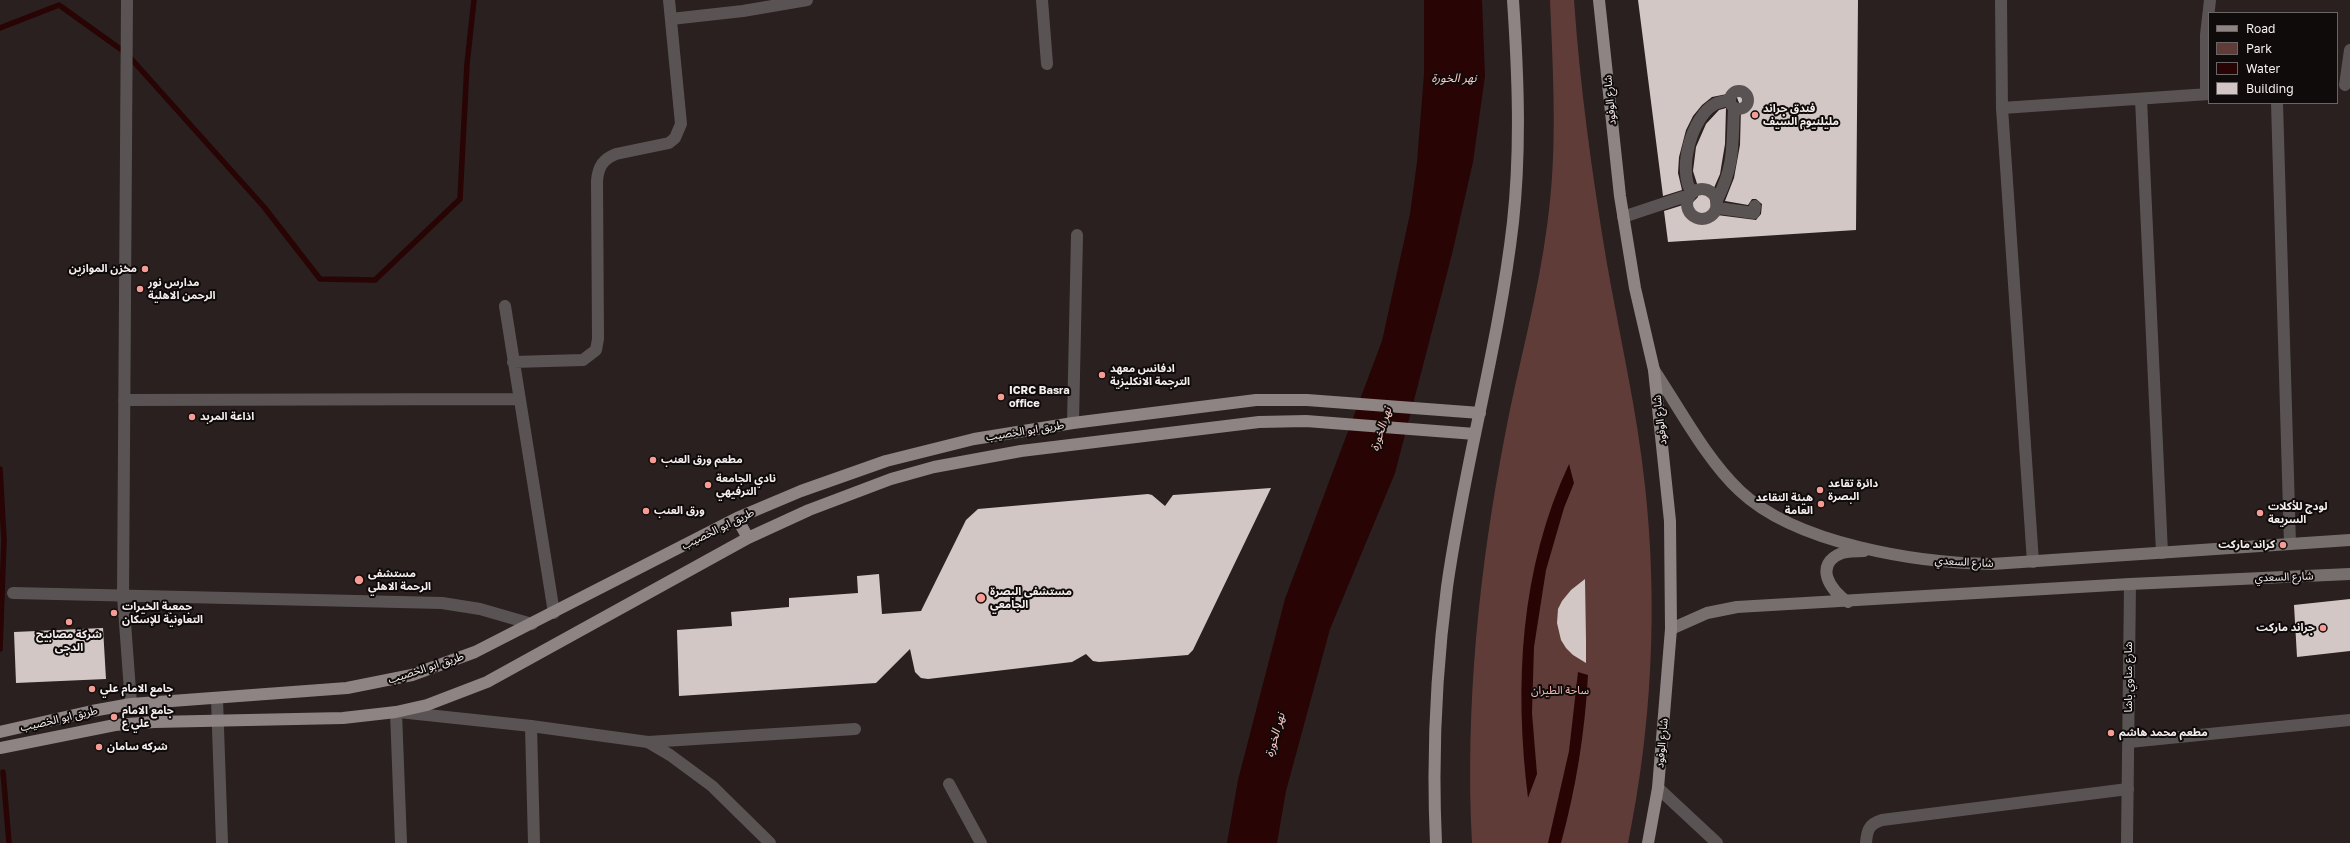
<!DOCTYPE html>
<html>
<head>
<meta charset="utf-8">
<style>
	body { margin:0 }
	#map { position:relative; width:2350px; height:843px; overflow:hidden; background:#29201f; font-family:"Golos Text",sans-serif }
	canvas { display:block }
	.legend { position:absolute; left:2208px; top:12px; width:130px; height:92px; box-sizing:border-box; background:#0f0b0a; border:1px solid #6b6666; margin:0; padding:5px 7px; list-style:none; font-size:12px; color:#f6efef }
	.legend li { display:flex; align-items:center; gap:8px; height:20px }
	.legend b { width:20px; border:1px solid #6b6666 }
</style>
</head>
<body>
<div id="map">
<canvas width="2350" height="843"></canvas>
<ul class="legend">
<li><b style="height:5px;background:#8e8483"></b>Road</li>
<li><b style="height:11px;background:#603c39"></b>Park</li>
<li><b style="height:11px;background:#280404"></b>Water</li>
<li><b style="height:11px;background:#d3c7c5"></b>Building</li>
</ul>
</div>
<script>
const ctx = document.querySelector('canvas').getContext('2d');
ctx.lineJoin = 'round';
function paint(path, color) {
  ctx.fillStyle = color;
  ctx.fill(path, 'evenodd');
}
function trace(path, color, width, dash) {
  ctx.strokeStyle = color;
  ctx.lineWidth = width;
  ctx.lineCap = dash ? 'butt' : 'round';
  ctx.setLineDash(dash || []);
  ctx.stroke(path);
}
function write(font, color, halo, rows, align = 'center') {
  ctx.font = font + ' "Golos Text","Noto Sans Arabic",sans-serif';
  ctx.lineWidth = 4;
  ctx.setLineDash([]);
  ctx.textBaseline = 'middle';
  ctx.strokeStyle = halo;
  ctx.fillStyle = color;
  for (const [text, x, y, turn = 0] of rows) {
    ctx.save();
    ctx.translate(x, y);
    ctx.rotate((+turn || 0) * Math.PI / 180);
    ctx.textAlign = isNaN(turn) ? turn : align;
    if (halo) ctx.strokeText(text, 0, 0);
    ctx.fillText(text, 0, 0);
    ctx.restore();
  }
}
paint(new Path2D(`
	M 1550,0 L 1574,0 C 1580,87 1592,173 1606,258 C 1619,334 1637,409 1645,486 C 1658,604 1652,727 1628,843 L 1472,843 C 1465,706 1479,570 1505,435 C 1518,366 1538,296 1547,226 C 1558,151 1553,75 1550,0 Z`), '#603c39');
paint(new Path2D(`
	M 1424,0 L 1482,0 L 1485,76 L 1473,162 L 1452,254 L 1395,473 L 1330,629 L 1286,791 L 1277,843 L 1227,843 L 1238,780 L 1285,599 L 1382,341 L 1410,214 L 1417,162 L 1424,74 Z
	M 1569,464 L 1574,483 L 1564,508 L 1546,570 L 1534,647 L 1532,713 L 1537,774 L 1528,798 C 1514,684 1520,569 1569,464 Z
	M 1578,672 L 1588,675 C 1585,732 1576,788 1561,843 L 1548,843 L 1569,751 Z`), '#280404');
trace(new Path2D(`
	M 0,28 L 59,5 L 126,53 L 264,207 L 320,279 L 375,280 L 460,199 L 467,64 L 474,0
	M 0,469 L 4,540 L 0,649
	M 3,772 L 9,843`), '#280404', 5.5);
paint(new Path2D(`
	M 1638,0 L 1858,0 L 1856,230 L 1668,242 L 1664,211 L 1683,205 L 1689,206 L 1698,197 L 1699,190 L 1693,171 L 1696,147 L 1706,124 L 1719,110 L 1726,108 L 1725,144 L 1720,174 L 1710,197 L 1711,211 L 1717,215 L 1756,220 L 1761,214 L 1762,204 L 1756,199 L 1752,199 L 1748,205 L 1725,201 L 1734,178 L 1740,145 L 1741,108 L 1736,95 L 1732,93 L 1712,97 L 1702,105 L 1693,116 L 1686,130 L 1679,157 L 1678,173 L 1682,190 L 1663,196 Z
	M 1271,488 L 1193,650 L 1188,655 L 1099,662 L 1093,661 L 1086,654 L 1072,662 L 928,679 L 921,678 L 915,672 L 910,649 L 876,683 L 679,696 L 677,630 L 732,626 L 731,612 L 789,607 L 789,598 L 858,593 L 857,576 L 879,574 L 882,614 L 921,611 L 966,520 L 978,509 L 1148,494 L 1152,495 L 1165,506 L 1173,495 Z
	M 1585,579 L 1586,641 L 1586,663 L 1573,655 L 1566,648 L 1561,640 L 1557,623 L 1558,609 L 1562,601 L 1571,590 Z
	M 2350,599 L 2350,651 L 2297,657 L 2294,605 Z
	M 103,628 L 106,679 L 16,683 L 14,632 Z`), '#d3c7c5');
trace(new Path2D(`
	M 127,0 L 123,596 L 131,704
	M 1042,0 L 1047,64
	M 671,19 L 743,11 L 807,0
	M 2345,85 L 2350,50
	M1730 100a9 9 0 1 1 18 0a9 9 0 1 1-18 0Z
	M 2206,94 L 2206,35 L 2210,0
	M 2141,99 L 2162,553
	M 2277,103 L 2290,544
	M 2002,108 L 2209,94
	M1687 204a15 15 0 1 1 30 0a15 15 0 1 1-30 0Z
	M 1692,193 C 1677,171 1691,117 1715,104 C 1719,102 1725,101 1730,100
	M 1717,200 C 1735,164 1732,146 1734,108
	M 1718,208 L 1754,213 L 1755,206
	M 1623,217 L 1683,197 L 1688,199
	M 505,306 L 554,613
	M 513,362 L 583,360 L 596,350 L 598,339 L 597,181 C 598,167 603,159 616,154 L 669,143 L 675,138 L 681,124 L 669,0
	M 124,400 L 518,399
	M 1073,423 L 1077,235
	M 13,593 L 442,603 L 480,609 L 532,624
	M 217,699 L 222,843
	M 396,712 L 401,843
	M 531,726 L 534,843
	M 648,742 L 855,729
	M 2129,742 L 2350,720
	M 949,784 L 981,843
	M 1866,843 C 1867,830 1869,824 1882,820 L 2128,789`), '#595453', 12);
trace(new Path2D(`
	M 2001,0 L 2002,108 L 2033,562
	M 399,712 L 531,726 L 648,742 L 670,755 L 712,786 L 770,843
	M 1658,788 L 1717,843
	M 2127,843 L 2130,584`), '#595453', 12);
trace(new Path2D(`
	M 1654,370 C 1680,409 1706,459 1740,491 C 1796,544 1917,563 1992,564 L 2350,540
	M 1848,602 C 1830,591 1813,564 1842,553 C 1849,551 1857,551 1864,551
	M 1671,629 L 1707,613 L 1737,607 L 2130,584 L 2350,574`), '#776f6e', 12);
trace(new Path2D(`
	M 1599,0 L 1620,196 L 1635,288 L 1654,370 L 1670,521 L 1671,629 L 1658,788 L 1648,843
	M 737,518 L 748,538
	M 0,732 L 92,711 L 131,704 L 347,688 L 412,675 L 475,652 L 737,518 L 801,491 L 886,461 L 974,439 L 1073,423 L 1256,400 L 1307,400 L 1480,413
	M 0,748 L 115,725 L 154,722 L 343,718 L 396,712 L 427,705 L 487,682 L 748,538 L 809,510 L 891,479 L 934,467 L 1021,451 L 1259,422 L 1306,421 L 1475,434
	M 1436,843 C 1432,758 1436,672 1447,587 C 1464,465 1499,345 1513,222 C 1521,148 1518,74 1513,0`), '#8e8483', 12);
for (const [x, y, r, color] of [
	[1755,115,4,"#f59c95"],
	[145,269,4,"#f59c95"],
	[140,289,4,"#f59c95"],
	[1102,375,4,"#f59c95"],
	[1001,397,4,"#f59c95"],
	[192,417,4,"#f59c95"],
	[653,460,4,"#f59c95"],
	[708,485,4,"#f59c95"],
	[1820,490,4,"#f59c95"],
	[1821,504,4,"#f59c95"],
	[646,511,4,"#f59c95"],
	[2260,513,4,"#f59c95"],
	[2283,545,4,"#f59c95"],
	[359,580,5,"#f59c95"],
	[981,598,5,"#f59c95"],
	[114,613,4,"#f59c95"],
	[69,622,4,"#f59c95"],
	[2323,628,4,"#f59c95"],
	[92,689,4,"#f59c95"],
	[114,717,4,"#f59c95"],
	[2111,733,4,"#f59c95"],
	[99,747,4,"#f59c95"]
]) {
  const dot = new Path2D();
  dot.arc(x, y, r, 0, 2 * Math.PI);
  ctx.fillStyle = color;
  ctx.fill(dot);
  trace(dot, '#0f0b0a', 1.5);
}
write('11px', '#f6efef', '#0f0b0a', [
	["شارع الوفود",1610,100,-95],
	["شارع الوفود",1660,420,-97],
	["طريق ابو الخصيب",1025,431,-9],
	["طريق ابو الخصيب",718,529,-26],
	["شارع السعدي",1964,562,3],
	["شارع السعدي",2284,577,-2],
	["طريق ابو الخصيب",426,668,-18],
	["شارع مناوي باشا",2129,677,-90],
	["طريق ابو الخصيب",59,719,-13],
	["شارع الوفود",1662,743,-85]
]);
write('bold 11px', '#f6efef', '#0f0b0a', [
	["فندق جراند",1763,109],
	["مليلنيوم السيف",1763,122],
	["مخزن الموازين",137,269,"right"],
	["مدارس نور",148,283],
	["الرحمن الاهلية",148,296],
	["ادفانس معهد",1110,369],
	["الترجمة الانكليزية",1110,382],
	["ICRC Basra",1009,391],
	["office",1009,404],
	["اذاعة المربد",200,417],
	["مطعم ورق العنب",661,460],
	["نادي الجامعة",716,479],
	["الترفيهي",716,492],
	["دائرة تقاعد",1828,484],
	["البصرة",1828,497],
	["هيئة التقاعد",1813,498,"right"],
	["العامة",1813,511,"right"],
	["لودج للأكلات",2268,507],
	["السريعة",2268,520],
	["ورق العنب",654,511],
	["كراند ماركت",2275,545,"right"],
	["مستشفى",368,574],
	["الرحمة الاهلي",368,587],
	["مستشفى البصرة",990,592],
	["الجامعي",990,605],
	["جمعية الخيرات",122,607],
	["التعاونية للإسكان",122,620],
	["جراند ماركت",2315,628,"right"],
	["شركة مصابيح",69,635,"center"],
	["الدجى",69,648,"center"],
	["جامع الامام علي",100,689],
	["جامع الامام",122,711],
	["علي ع",122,724],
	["مطعم محمد هاشم",2119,733],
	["شركه سامان",107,747]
], 'left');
write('11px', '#fabbb6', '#0f0b0a', [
	["ساحة الطيران",1560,691]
]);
write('italic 12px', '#facac5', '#0f0b0a', [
	["نهر الخورة",1454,78],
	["نهر الخورة",1381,429,-72],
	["نهر الخورة",1275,735,-74]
]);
</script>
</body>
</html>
